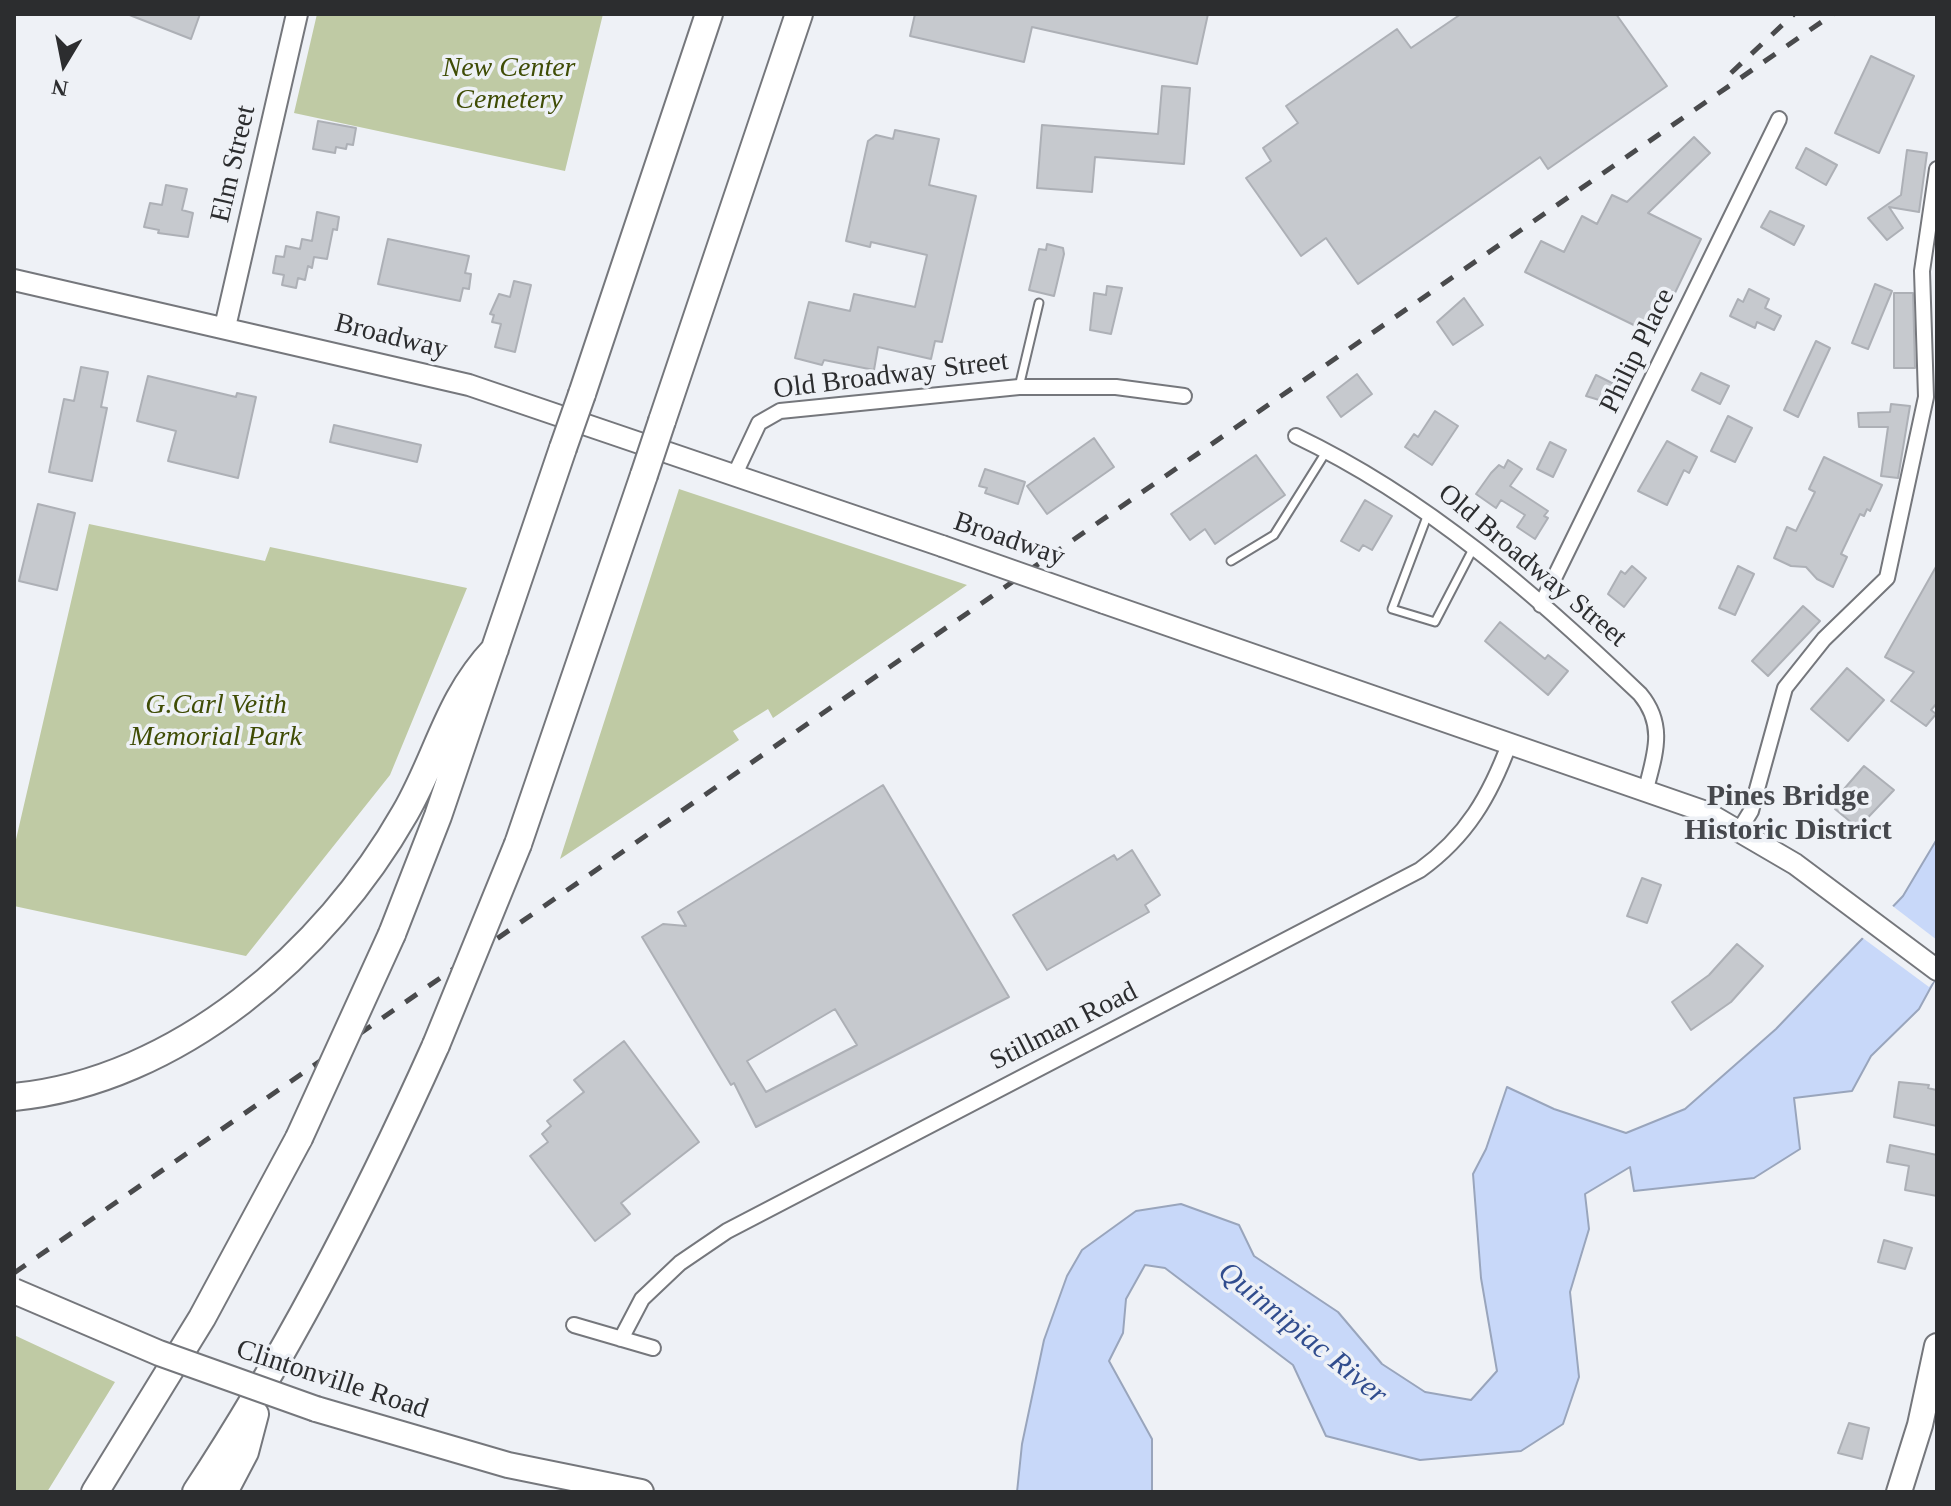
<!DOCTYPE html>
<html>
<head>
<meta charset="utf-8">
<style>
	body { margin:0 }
	#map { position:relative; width:1951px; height:1506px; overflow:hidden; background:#eef1f6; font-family:Georgia,serif }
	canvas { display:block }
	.frame { position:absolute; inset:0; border:16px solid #2c2d2f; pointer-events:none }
	.north { position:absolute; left:24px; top:24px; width:80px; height:80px; -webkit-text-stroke:6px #eef1f6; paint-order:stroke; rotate:190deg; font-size:22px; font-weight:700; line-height:32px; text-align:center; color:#2c2d2f }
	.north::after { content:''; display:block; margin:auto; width:28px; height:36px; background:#2c2d2f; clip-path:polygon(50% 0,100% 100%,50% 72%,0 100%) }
</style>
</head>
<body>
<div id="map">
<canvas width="1951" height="1506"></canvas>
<div class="frame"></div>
<div class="north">N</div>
</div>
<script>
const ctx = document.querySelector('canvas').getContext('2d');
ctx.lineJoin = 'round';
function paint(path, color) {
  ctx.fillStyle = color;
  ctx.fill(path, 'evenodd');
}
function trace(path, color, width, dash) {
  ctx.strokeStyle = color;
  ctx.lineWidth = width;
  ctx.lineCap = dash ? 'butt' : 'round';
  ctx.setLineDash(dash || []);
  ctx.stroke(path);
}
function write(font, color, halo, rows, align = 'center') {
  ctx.font = font + ' Georgia,serif';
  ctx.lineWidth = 7;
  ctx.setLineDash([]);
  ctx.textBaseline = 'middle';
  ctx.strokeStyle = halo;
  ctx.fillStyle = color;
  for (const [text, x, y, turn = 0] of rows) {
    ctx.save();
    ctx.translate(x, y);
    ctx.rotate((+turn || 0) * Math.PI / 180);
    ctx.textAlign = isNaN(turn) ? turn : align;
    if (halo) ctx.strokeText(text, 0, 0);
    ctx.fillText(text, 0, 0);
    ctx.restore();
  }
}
paint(new Path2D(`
	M 317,14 L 603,14 L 565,171 L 294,113 Z
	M 679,489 L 967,585 L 773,718 L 768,709 L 733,731 L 739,740 L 560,859 Z
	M 89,524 L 265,561 L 270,547 L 467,588 L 390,775 L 246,956 L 14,906 L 14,848 Z
	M 14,1335 L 115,1382 L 47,1492 L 14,1492 Z`), '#bfcaa4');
const water = new Path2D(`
	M 1937,839 L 1937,976 L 1919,1009 L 1871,1056 L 1852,1091 L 1794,1098 L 1800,1149 L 1754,1178 L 1634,1191 L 1630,1167 L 1585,1194 L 1589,1229 L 1570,1292 L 1579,1377 L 1563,1424 L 1521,1451 L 1420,1460 L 1326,1436 L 1293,1365 L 1165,1268 L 1145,1265 L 1126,1299 L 1123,1333 L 1109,1361 L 1152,1439 L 1152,1492 L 1017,1492 L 1022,1444 L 1044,1340 L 1067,1276 L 1082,1250 L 1136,1211 L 1181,1204 L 1239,1225 L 1254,1256 L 1338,1312 L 1382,1364 L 1425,1392 L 1471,1400 L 1497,1371 L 1481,1278 L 1473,1174 L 1486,1149 L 1507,1087 L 1554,1109 L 1626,1133 L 1685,1109 L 1776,1029 L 1903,896 Z`);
paint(water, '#c8d8f9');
trace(water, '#99a5bc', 2);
paint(new Path2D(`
	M 1890,904 L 1937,940 L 1937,977 L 1929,987 L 1860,936 Z`), '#eef1f6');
const building = new Path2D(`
	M 127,14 L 200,14 L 191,39 Z
	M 915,14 L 1208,14 L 1197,64 L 1032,27 L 1024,62 L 910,36 Z
	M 1461,14 L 1616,14 L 1667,86 L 1548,169 L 1540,157 L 1358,284 L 1326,238 L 1301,256 L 1246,178 L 1271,161 L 1263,148 L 1298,123 L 1286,106 L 1397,29 L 1411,48 Z
	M 1871,56 L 1914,76 L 1879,153 L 1835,133 Z
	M 1162,86 L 1190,88 L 1184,164 L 1095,157 L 1092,192 L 1037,188 L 1042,125 L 1158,134 Z
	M 318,121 L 356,128 L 353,145 L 347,144 L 346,149 L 336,147 L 335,153 L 313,149 Z
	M 895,130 L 939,139 L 929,185 L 976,196 L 942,342 L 935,341 L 931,359 L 878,347 L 874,370 L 824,360 L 822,365 L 795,358 L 809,302 L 850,311 L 854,294 L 915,307 L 927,255 L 871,242 L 870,247 L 846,241 L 868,141 L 876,135 L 893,139 Z
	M 1694,137 L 1710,153 L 1648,213 L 1701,239 L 1672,299 L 1662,294 L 1644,330 L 1525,272 L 1541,241 L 1564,252 L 1582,216 L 1597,224 L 1612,195 L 1627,202 Z
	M 1806,148 L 1837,165 L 1826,185 L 1796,168 Z
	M 1907,150 L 1927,153 L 1919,212 L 1889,207 L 1903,228 L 1887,240 L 1868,218 L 1901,195 Z
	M 166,185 L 187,189 L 182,210 L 193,213 L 188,237 L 158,233 L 159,230 L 144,227 L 150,203 L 162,205 Z
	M 1770,211 L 1804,226 L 1794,245 L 1761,227 Z
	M 317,212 L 339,217 L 337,230 L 333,229 L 327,259 L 314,257 L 312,268 L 308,266 L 305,280 L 298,278 L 296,288 L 282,285 L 284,275 L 273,273 L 276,256 L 284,257 L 286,246 L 300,249 L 302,239 L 312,241 Z
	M 388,239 L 469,256 L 465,273 L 471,274 L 469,289 L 463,288 L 460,301 L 378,284 Z
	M 1047,244 L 1063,248 L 1064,254 L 1054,296 L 1029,290 L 1039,249 L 1046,250 Z
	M 514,281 L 531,285 L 515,352 L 495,347 L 501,324 L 492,322 L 494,315 L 490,314 L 499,294 L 510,297 Z
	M 1875,284 L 1892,291 L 1868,349 L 1852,343 Z
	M 1107,286 L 1122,288 L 1111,334 L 1090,330 L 1094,293 L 1106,295 Z
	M 1749,289 L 1769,299 L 1765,308 L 1781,316 L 1774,330 L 1757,322 L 1755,328 L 1730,316 L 1738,299 L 1743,302 Z
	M 1894,293 L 1913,293 L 1915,368 L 1894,368 Z
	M 1464,298 L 1483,325 L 1453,345 L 1437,322 Z
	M 1816,341 L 1830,348 L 1798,417 L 1784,410 Z
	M 81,367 L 108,372 L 101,407 L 107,408 L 92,481 L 49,472 L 64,399 L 74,401 Z
	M 1701,373 L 1729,386 L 1720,404 L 1692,390 Z
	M 1357,374 L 1372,394 L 1341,417 L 1327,397 Z
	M 1596,375 L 1618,386 L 1609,403 L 1586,396 Z
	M 148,376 L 236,397 L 237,393 L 256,397 L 238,478 L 168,461 L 176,431 L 137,421 Z
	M 1891,404 L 1910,406 L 1898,478 L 1881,476 L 1888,427 L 1859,427 L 1858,413 L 1890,412 Z
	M 1435,411 L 1458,426 L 1432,465 L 1405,447 L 1414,434 L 1418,437 Z
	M 1728,416 L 1752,428 L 1735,462 L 1711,451 Z
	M 334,425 L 421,445 L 417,462 L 330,442 Z
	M 1094,438 L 1114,467 L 1047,514 L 1027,486 Z
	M 1667,441 L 1697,457 L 1689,473 L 1684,470 L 1667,505 L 1638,491 Z
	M 1550,442 L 1566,450 L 1553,477 L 1537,469 Z
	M 1256,455 L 1285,495 L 1215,544 L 1205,529 L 1190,540 L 1171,514 Z
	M 1824,457 L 1882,485 L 1870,511 L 1867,509 L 1864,516 L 1860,514 L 1841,554 L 1847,557 L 1833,587 L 1817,579 L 1806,567 L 1791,566 L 1774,558 L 1787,527 L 1796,531 L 1815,492 L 1809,489 Z
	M 1508,460 L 1522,469 L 1510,486 L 1548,511 L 1544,516 L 1548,518 L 1535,539 L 1517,527 L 1525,515 L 1501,500 L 1496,508 L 1476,494 L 1491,473 L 1499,465 L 1504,468 Z
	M 985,469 L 1025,482 L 1018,504 L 985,493 L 987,488 L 979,486 Z
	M 1365,500 L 1392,516 L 1372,550 L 1363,545 L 1359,551 L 1341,541 Z
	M 38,504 L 75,513 L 57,590 L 19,581 Z
	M 1937,565 L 1937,703 L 1931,710 L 1936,714 L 1926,726 L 1891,701 L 1914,672 L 1885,657 Z
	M 1632,566 L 1646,578 L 1624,607 L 1608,594 L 1621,571 L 1625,574 Z
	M 1738,566 L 1754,574 L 1735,615 L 1719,608 Z
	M 1803,606 L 1820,621 L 1768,676 L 1752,661 Z
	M 1500,622 L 1545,659 L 1548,655 L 1568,671 L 1548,695 L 1485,641 Z
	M 1847,668 L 1884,700 L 1848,741 L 1811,709 Z
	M 1864,766 L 1894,790 L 1858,828 L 1835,809 L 1842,800 L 1838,796 Z
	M 883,785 L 1009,997 L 756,1127 L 734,1083 L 731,1085 L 642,937 L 663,924 L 686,926 L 678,912 ZM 835,1009 L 857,1045 L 766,1092 L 747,1061 Z
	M 1132,850 L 1160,895 L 1145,905 L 1149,912 L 1047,970 L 1013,915 L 1114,855 L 1117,860 Z
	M 1642,878 L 1661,885 L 1647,923 L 1627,916 Z
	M 1737,944 L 1763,966 L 1731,1002 L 1691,1030 L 1672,1002 L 1709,975 Z
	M 624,1041 L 699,1142 L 621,1203 L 630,1214 L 595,1241 L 530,1156 L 548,1142 L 542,1134 L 551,1126 L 547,1121 L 584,1092 L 574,1080 Z
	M 1899,1082 L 1929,1085 L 1928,1088 L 1936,1090 L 1937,1126 L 1894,1117 Z
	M 1890,1145 L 1937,1155 L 1937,1196 L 1905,1190 L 1909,1166 L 1887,1162 Z
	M 1884,1240 L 1912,1248 L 1905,1269 L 1878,1262 Z
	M 1849,1423 L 1869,1428 L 1862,1459 L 1838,1453 Z`);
paint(building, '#c6c9ce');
trace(building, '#adb0b6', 2);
const lane = new Path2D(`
	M 1019,387 L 1039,303
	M 1428,514 L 1392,609 L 1435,622 L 1474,547
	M 1231,561 L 1274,535 L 1326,452`);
const street = new Path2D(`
	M 1296,436 C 1428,499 1535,594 1640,694 C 1666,725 1655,754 1646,789
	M 735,474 L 759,423 L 780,411 L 1019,387 L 1116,387 L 1184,396
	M 1541,605 L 1779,119
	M 1740,829 L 1751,811 L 1785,688 L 1824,639 L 1887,578 L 1926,397 L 1922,271 L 1937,169
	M 574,1325 L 653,1348
	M 621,1339 L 642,1299 L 680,1263 L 727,1231 L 1420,870 C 1467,836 1490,796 1510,742`);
const secondary = new Path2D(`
	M 14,280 L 469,385 L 942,546
	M 225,327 L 297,14
	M 1104,603 L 1706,812 L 1795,864 L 1937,970`);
const primary = new Path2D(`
	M 316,1409 L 508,1465 L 641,1492
	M 1899,1492 L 1920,1425 L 1937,1346`);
const highway = new Path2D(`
	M 582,394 L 709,14
	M 662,421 L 799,14
	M 518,844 L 644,475
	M 392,934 L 438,816 L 563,448
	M 14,1097 C 178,1081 326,952 405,813 C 439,754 447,700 495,649
	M 95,1492 L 202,1318 L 299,1138
	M 196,1492 C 289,1351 367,1199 436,1045
	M 224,1492 L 245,1452 L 255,1414`);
trace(lane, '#75777c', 11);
trace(street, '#75777c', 18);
trace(secondary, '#75777c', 24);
trace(primary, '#75777c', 28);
trace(highway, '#75777c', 30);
trace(lane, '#fff', 7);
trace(street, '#fff', 14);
trace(secondary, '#fff', 20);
trace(primary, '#fff', 24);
trace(highway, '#fff', 26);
trace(new Path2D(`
	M 1731,73 L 1794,14
	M 14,1273 L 1833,14`), '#494a4c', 5, [14, 14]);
const secondaryBridge = new Path2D(`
	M 942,546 L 1104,603`);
const primaryBridge = new Path2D(`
	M 14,1291 L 159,1353 L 316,1409`);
const highwayBridge = new Path2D(`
	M 563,448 L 582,394
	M 644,475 L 662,421
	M 436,1045 L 518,844
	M 299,1138 L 392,934`);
trace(secondaryBridge, '#75777c', 24, []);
trace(primaryBridge, '#75777c', 28, []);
trace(highwayBridge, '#75777c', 30, []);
trace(secondaryBridge, '#fff', 20);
trace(primaryBridge, '#fff', 24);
trace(highwayBridge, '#fff', 26);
write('italic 28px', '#3f4c05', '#eef1f6', [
	["New Center",509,69],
	["Cemetery",509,101],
	["G.Carl Veith",216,706],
	["Memorial Park",216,738]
]);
write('28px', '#2c2d2f', '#eef1f6', [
	["Elm Street",234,164,-77],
	["Broadway",391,337,14],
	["Philip Place",1638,351,-64],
	["Old Broadway Street",891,376,-7],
	["Broadway",1009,540,19],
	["Old Broadway Street",1532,566,40],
	["Stillman Road",1064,1027,-27],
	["Clintonville Road",332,1380,18]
]);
write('bold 30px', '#46484d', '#eef1f6', [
	["Pines Bridge",1788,797],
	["Historic District",1788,831]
]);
write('italic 30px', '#314d8e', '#eef1f6', [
	["Quinnipiac River",1302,1334,39]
]);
</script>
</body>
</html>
